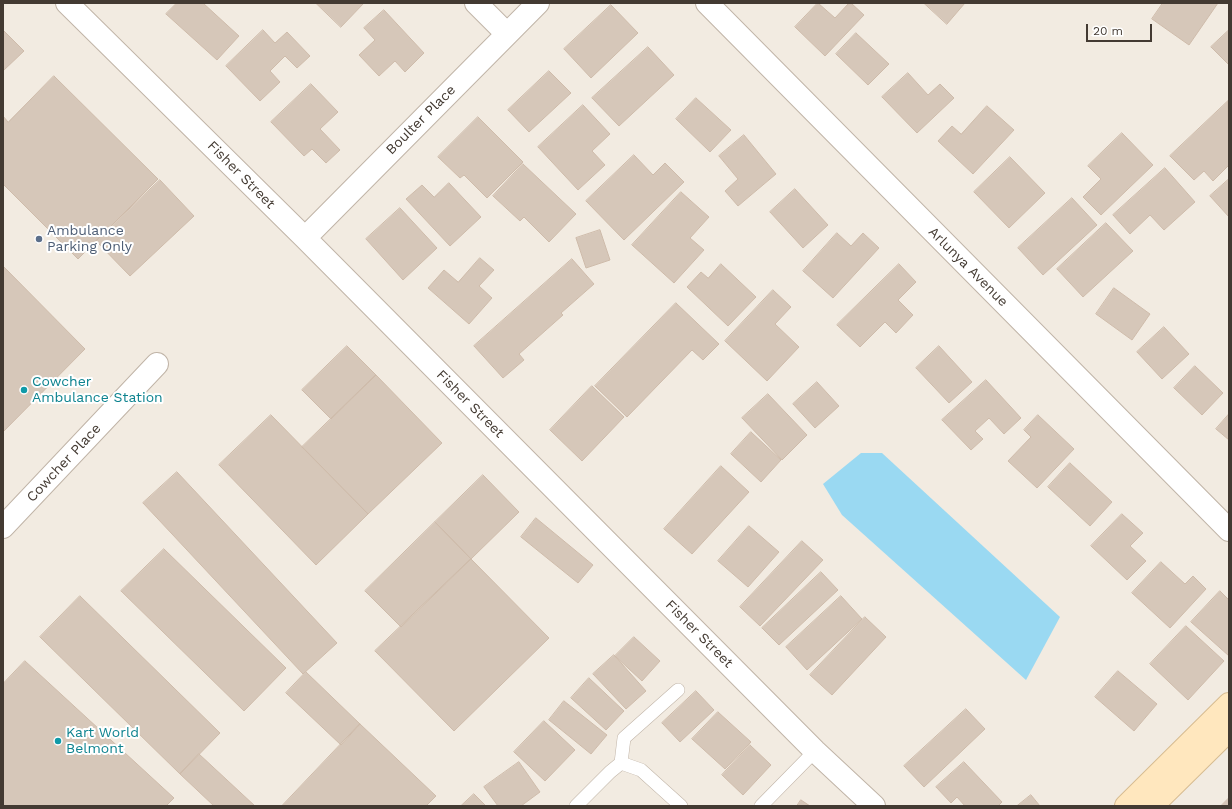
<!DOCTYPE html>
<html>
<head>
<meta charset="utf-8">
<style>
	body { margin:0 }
	#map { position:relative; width:1232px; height:809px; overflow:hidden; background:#f2ebe1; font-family:"Work Sans",sans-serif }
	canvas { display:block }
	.frame { position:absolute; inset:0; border:4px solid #433a32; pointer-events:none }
	.scale { position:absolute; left:1086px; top:24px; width:66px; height:18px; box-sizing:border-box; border:2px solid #433a32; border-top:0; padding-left:5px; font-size:12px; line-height:14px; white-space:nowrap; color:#433a32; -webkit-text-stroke:3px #fff; paint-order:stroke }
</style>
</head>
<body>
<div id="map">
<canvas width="1232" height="809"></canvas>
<div class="frame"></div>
<div class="scale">20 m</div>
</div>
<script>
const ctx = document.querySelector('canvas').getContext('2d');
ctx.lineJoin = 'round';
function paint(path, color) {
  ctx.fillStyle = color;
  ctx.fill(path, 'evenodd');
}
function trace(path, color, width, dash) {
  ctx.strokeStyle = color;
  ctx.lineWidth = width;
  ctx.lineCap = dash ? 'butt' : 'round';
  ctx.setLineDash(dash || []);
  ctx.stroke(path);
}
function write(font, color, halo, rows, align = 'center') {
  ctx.font = font + ' "Work Sans",sans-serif';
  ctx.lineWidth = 4;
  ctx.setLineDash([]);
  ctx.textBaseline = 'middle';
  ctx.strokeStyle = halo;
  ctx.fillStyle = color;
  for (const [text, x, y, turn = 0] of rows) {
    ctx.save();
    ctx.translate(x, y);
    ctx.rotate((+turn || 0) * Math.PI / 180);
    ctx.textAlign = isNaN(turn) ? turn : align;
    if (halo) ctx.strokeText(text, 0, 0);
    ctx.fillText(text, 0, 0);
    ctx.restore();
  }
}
paint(new Path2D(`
	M 861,453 L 882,453 L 1060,617 L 1026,680 L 842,515 L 823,484 Z`), '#9ad9f2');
const building = new Path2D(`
	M 177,3 L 203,3 L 239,36 L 217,60 L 166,14 Z
	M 316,3 L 364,3 L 341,27 Z
	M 818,3 L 835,18 L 849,3 L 851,3 L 864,15 L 825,56 L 795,27 Z
	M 924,3 L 965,3 L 947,24 Z
	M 1163,3 L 1218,3 L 1189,45 L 1152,19 Z
	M 611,5 L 638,33 L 591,78 L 564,49 Z
	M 384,10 L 424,53 L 405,72 L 395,61 L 379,76 L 359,55 L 375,40 L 364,28 Z
	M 3,30 L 24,51 L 3,71 Z
	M 263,30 L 275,43 L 287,32 L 310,56 L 297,68 L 285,56 L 270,71 L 280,82 L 260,101 L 226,66 Z
	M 1229,30 L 1229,65 L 1211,47 Z
	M 856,33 L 889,64 L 868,85 L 836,54 Z
	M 648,47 L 674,75 L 619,126 L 592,98 Z
	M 549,71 L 571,93 L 529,132 L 508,110 Z
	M 908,73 L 928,95 L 940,84 L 954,98 L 917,133 L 882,97 Z
	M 54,76 L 158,179 L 78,259 L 3,184 L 3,116 L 8,122 Z
	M 311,84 L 338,112 L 320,129 L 340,150 L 326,163 L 312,149 L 304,156 L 271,122 Z
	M 696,98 L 731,130 L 710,152 L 676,119 Z
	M 1228,101 L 1229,165 L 1213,181 L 1204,171 L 1194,180 L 1170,156 Z
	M 583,105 L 610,134 L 592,151 L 605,165 L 578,190 L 538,147 Z
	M 987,106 L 1014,130 L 973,174 L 938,141 L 952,126 L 961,134 Z
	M 478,117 L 523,162 L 487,198 L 464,175 L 460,178 L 438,157 Z
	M 1122,133 L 1153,165 L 1101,215 L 1083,197 L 1101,179 L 1088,166 Z
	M 744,135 L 776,174 L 738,206 L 725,191 L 738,179 L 719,156 Z
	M 634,155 L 653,175 L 665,163 L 684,182 L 624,240 L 586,201 Z
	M 1010,157 L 1045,193 L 1009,228 L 974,192 Z
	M 523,164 L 576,214 L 549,242 L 524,217 L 520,221 L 493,196 Z
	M 1165,168 L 1195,202 L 1164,230 L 1150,215 L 1130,234 L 1113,215 Z
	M 1229,179 L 1229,217 L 1210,196 Z
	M 160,180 L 194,216 L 130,276 L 96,241 Z
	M 449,183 L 481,217 L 450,246 L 406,199 L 422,185 L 434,197 Z
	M 795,189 L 828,225 L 803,248 L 770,212 Z
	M 681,192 L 709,217 L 690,238 L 704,250 L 674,283 L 632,245 Z
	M 1072,198 L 1097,225 L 1043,275 L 1018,248 Z
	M 400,208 L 437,248 L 403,280 L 366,239 Z
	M 1106,223 L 1133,251 L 1083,297 L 1057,269 Z
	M 600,230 L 610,260 L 586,268 L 576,238 Z
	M 837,233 L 851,246 L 863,233 L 879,248 L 833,298 L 803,271 Z
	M 480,258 L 494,270 L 479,286 L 492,298 L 469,324 L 428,288 L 444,270 L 458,282 Z
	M 572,259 L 594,284 L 561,313 L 563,315 L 519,354 L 524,360 L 503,378 L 474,346 Z
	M 721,264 L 756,297 L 728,326 L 687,287 L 701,272 L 708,278 Z
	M 899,264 L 916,282 L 898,300 L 913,315 L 896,333 L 885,322 L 860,347 L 837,325 Z
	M 3,266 L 85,349 L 3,432 Z
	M 1114,288 L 1150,314 L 1132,340 L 1096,314 Z
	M 773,290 L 791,307 L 775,324 L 799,347 L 767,381 L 725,341 Z
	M 676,303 L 719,344 L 703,360 L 692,350 L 627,417 L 595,386 Z
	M 1164,327 L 1189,354 L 1162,379 L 1137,352 Z
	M 347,346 L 376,375 L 331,419 L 302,390 Z
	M 939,346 L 972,382 L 949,403 L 916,368 Z
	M 1195,366 L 1223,393 L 1202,415 L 1174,388 Z
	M 376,375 L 442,443 L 368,514 L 302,447 Z
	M 986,380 L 1021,418 L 1004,434 L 989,418 L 975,431 L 983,439 L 971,450 L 942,420 Z
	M 817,382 L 839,406 L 815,428 L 793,404 Z
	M 592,386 L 624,417 L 582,461 L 550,430 Z
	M 768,394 L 807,435 L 782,460 L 742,418 Z
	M 1229,414 L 1229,440 L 1216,429 Z
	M 271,415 L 368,514 L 316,565 L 219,465 Z
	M 1038,415 L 1074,449 L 1037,488 L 1008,461 L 1031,437 L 1024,430 Z
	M 751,432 L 781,460 L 761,482 L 731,454 Z
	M 1070,463 L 1112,502 L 1090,526 L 1048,487 Z
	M 721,466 L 749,492 L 692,554 L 664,529 Z
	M 177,472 L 337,643 L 303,674 L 143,503 Z
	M 483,475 L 519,512 L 471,559 L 435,522 Z
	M 1122,514 L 1143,533 L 1130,546 L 1146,561 L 1127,580 L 1091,546 Z
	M 536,518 L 593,565 L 578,583 L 521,537 Z
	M 435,522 L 471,559 L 401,627 L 365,591 Z
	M 749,526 L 779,552 L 748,587 L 718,561 Z
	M 802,541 L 823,560 L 760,626 L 740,607 Z
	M 164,549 L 286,668 L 244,711 L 121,591 Z
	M 471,559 L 549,638 L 454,731 L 375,651 Z
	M 1161,562 L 1185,584 L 1193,576 L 1206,589 L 1170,628 L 1132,593 Z
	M 821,572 L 838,590 L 779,645 L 762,628 Z
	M 1220,591 L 1229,600 L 1229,656 L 1191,622 Z
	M 80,596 L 220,733 L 180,774 L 40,637 Z
	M 841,596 L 862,619 L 807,670 L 786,647 Z
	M 865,617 L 886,637 L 832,695 L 810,675 Z
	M 1186,626 L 1224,661 L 1188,700 L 1150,664 Z
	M 634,637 L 660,661 L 642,681 L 615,656 Z
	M 614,655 L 646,691 L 626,709 L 593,674 Z
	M 25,661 L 174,798 L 166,806 L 3,806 L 3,684 Z
	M 1118,671 L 1157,704 L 1134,731 L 1095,697 Z
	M 306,672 L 360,724 L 341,745 L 286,693 Z
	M 589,678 L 624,711 L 606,730 L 571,698 Z
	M 696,691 L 714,710 L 680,742 L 662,723 Z
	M 564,701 L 607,735 L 591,754 L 549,720 Z
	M 966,709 L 985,729 L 924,787 L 904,766 Z
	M 718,712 L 751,742 L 725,769 L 692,739 Z
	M 544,721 L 575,750 L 545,781 L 514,752 Z
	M 360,724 L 436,796 L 426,806 L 282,806 Z
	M 750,745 L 771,765 L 743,795 L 722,775 Z
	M 199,754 L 255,806 L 214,806 L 180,774 Z
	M 519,762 L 540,792 L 521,806 L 498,806 L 484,787 Z
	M 964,762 L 1002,802 L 998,806 L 965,806 L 957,797 L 951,803 L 936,787 Z
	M 474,794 L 486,806 L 461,806 Z
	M 1031,795 L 1040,806 L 1017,806 Z
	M 1229,798 L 1229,806 L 1221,806 Z
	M 801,800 L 810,806 L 797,806 Z`);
paint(building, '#d6c7b9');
trace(building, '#cebbaa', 1);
const lane = new Path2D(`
	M 621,763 L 624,738 L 678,690
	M 576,806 L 610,772 L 621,763 L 641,770 L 681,806
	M 761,806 L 815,751`);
const street = new Path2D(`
	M 67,3 L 305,238 L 815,751 L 874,806
	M 476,3 L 507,34
	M 707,3 L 1229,530
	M 305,238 L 538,3
	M 3,527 L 157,364`);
const secondary = new Path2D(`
	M 1126,806 L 1229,704
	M 1152,806 L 1229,730`);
trace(lane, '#c0b4a7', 14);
trace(street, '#c0b4a7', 24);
trace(secondary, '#d7bc91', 24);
trace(lane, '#fff', 13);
trace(street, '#fff', 22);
trace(secondary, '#ffe7be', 22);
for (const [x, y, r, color] of [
	[39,239,4,"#5c6f8a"],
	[24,390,4,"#0f9aa8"],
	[58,741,4,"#0f9aa8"]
]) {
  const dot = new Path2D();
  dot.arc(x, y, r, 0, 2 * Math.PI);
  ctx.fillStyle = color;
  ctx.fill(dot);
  trace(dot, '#fff', 1.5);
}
write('14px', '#433a32', '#fff', [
	["Boulter Place",421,120,-45],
	["Fisher Street",241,175,45],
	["Arlunya Avenue",968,267,45],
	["Fisher Street",470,404,45],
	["Cowcher Place",64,463,-47],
	["Fisher Street",699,634,45]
]);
write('14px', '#4e5e75', '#fff', [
	["Ambulance",47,231],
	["Parking Only",47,247]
], 'left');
write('14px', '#0d838f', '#fff', [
	["Cowcher",32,382],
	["Ambulance Station",32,398],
	["Kart World",66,733],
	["Belmont",66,749]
], 'left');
</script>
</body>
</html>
